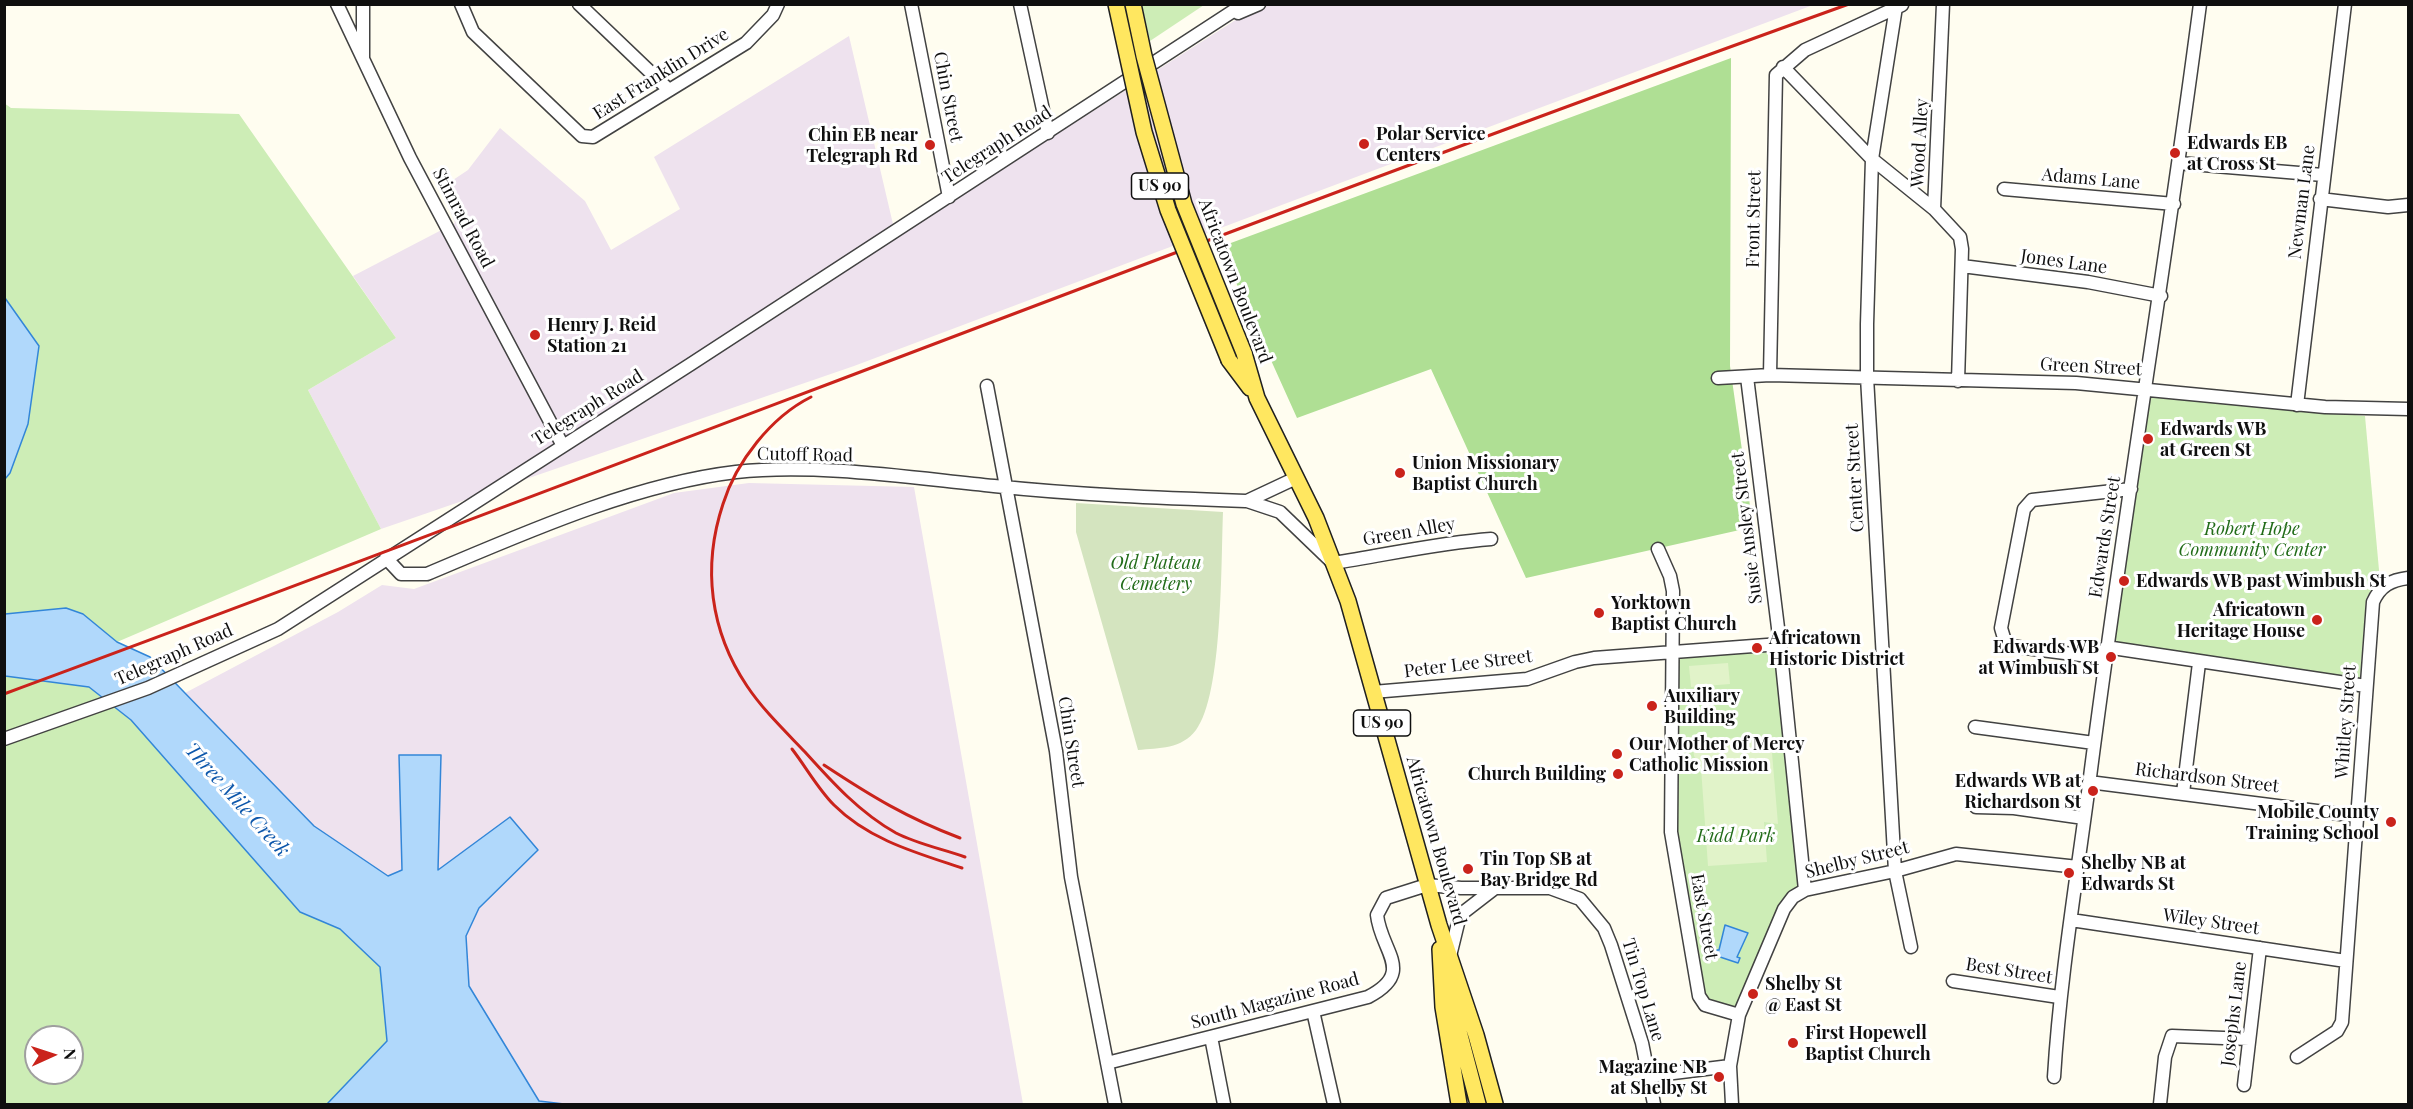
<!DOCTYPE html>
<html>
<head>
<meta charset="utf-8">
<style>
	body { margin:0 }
	#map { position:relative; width:2413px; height:1109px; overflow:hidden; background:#fffdf0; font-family:"Playfair Display",serif }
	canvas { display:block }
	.frame { position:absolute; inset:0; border:6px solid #0f0f0f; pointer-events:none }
	.north { position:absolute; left:24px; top:1025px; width:60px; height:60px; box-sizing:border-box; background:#fff; border:2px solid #9f9f9f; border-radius:50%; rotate:87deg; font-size:16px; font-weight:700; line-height:24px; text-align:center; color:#0f0f0f }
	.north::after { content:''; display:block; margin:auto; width:21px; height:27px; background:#ca231b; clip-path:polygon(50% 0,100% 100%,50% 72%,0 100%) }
</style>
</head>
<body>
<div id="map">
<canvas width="2413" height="1109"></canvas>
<div class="frame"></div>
<div class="north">N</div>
</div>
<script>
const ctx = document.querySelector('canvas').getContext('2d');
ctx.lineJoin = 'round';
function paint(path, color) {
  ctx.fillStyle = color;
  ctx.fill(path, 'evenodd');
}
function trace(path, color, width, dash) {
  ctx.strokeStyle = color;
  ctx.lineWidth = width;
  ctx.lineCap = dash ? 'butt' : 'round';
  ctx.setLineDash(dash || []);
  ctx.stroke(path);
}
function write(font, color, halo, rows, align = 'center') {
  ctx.font = font + ' "Playfair Display",serif';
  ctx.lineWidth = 6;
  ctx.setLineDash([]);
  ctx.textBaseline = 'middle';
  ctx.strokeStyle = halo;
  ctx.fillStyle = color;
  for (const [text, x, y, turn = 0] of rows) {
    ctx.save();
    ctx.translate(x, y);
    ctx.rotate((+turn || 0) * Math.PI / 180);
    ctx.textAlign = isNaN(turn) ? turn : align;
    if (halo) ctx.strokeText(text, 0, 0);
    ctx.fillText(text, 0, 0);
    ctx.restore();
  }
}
paint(new Path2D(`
	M 1259,5 L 1813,5 L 854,366 L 381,529 L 308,390 L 396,338 L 353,276 L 455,223 L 441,188 L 468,170 L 500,128 L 585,201 L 611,250 L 680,209 L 654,157 L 849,36 L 896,237 Z
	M 749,483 L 914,487 L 1023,1104 L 564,1104 L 539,1102 L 469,986 L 466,936 L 479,908 L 538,850 L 510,818 L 438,870 L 441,755 L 399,755 L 402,871 L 388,877 L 314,826 L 185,693 L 338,612 L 382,585 L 414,589 L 674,493 Z`), '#eee2ee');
paint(new Path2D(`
	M 1142,5 L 1142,4 L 1204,5 L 1150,41 Z
	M 4,103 L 11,108 L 239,114 L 396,338 L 308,390 L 381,529 L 117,642 L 83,614 L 66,608 L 5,614 L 5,479 L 10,473 L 39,346 L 5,298 Z
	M 2151,395 L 2365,416 L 2380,581 L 2372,588 L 2366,599 L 2360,679 L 2112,645 Z
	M 1780,644 L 1805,890 L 1793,897 L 1739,1015 L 1705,1005 L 1671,832 L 1674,653 Z
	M 5,676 L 89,687 L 131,720 L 300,912 L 340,929 L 380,967 L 387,1041 L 327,1104 L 5,1104 ZM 36,1037 L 72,1037 L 72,1073 L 36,1073 Z`), '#cdedb6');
paint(new Path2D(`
	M 1731,58 L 1730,366 L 1753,527 L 1526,578 L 1431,369 L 1297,418 L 1220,247 Z`), '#afdf94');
paint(new Path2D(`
	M 1076,503 L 1223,512 C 1221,561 1223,695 1196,730 C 1182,749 1159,748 1138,750 L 1076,532 Z`), '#d4e4bf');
paint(new Path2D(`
	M 1728,663 L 1730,684 L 1691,687 L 1689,666 Z
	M 1766,736 L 1771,741 L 1778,824 L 1764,822 L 1767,862 L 1708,866 L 1701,768 L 1694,756 L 1692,741 Z`), '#e1f3c9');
const water = new Path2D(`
	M 5,298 L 39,346 L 28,424 L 10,473 L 5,479 Z
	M 66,608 L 83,614 L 117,642 L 150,657 L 314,826 L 388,876 L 402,870 L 399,755 L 441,755 L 438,870 L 510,817 L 538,850 L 479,908 L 466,936 L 469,986 L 539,1101 L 564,1104 L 327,1104 L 387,1041 L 380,967 L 340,929 L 300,912 L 131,720 L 89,687 L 5,676 L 5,614 Z
	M 1725,925 L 1748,933 L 1737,957 L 1740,958 L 1738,963 L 1714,955 L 1716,950 L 1719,950 Z`);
paint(water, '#b0d8fb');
trace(water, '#3286d8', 1.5);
const minor = new Path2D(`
	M 337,4 L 410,158 L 563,446
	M 461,4 L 473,32 L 582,136 L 593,137 L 746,43 L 773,15 L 778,4
	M 579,4 L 669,90
	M 911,4 L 949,197
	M 1020,4 L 1048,133
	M 1943,4 L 1934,209 L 1960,237 L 1962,249 L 1958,381
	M 1896,7 L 1872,159 L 1867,324 L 1867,377 L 1895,871 L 1911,947
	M 1238,13 L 1259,4
	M 363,57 L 363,4
	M 1783,67 L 1872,159 L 1934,209
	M 2179,163 L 2323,175
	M 2004,189 L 2174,204
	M 2320,199 L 2388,207 L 2408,205
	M 1962,266 L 2088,282 L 2161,296
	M 1770,375 L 1776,75 L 1805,50 L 1902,5
	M 1747,377 L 1780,644 L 1805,890
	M 1718,378 L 1770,375 L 2076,383 L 2325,407 L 2408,409
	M 987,386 L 1056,751 L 1071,877 L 1115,1104
	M 2297,405 L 2345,4
	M 1247,501 L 1296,478
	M 1658,549 L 1670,576 L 1673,591 L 1671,832 L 1699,996 L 1705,1005 L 1739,1015
	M 386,558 L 401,574 L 427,574 C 522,534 633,484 736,472 C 817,463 912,478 994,486 C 1078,495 1163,498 1247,501 L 1280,512 L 1333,563 C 1386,555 1437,543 1491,539
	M 2106,647 L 2366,686
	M 2104,658 L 2010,646 L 2004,638 L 2001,628 L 2024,509 L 2032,500 L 2131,489
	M 1373,692 L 1527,679 L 1575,662 L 1594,658 L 1780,644
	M 1975,727 L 2094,743
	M 4,739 L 148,688 L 278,629 L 691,364 L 1244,4
	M 2089,782 L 2356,816
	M 2183,793 L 2199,663
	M 1976,807 L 2014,808 L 2084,818
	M 2071,920 L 2346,961
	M 1450,956 L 1460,915 L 1495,888
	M 1953,981 L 2059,997
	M 1313,1011 L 1334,1104
	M 1211,1037 L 1224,1104
	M 2297,1057 L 2337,1031 L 2342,1022 L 2373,602 C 2380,586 2391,580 2408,578
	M 1107,1063 L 1368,997 C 1416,972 1381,952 1377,915 L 1386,898 L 1427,885 L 1461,888 L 1550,888 L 1580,899 L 1604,928 L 1611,945 L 1642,1043 L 1654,1104
	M 1649,1076 L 1730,1066
	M 2054,1077 C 2060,979 2076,883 2089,785 C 2122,524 2166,265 2200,4
	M 2244,1085 L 2260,948
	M 1732,1104 L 1730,1066 L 1739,1015 L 1784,909 L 1793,897 L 1805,890 L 1895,871 L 1956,854 L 2078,867
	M 2160,1104 L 2165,1057 L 2172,1036 L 2249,1039`);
const major = new Path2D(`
	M 1244,353 L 1257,398 L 1316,518 L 1348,601 L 1439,925 L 1476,1035 L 1495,1104
	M 1229,360 L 1250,388
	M 1440,949 L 1443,1007 L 1459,1104
	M 1452,984 L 1456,1020 L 1478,1104`);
trace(minor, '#424242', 15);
trace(major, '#202020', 18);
trace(minor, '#fff', 12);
trace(major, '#ffe760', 15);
trace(new Path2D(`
	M 811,397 C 771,417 736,462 723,504 C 702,567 710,631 747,686 C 763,710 785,731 805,752 C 832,782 860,813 896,833 C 917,844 943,849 965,857
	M 4,694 C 620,467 1231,226 1849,4
	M 792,749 C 806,767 818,789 834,805 C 869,840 917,853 962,868
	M 824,765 C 871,796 907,818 960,838`), '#ca231b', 3);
const majorBridge = new Path2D(`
	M 1116,4 L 1144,132 L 1168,210 L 1229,360
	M 1133,4 L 1144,56 L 1184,204 L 1244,353`);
trace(majorBridge, '#202020', 18, []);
trace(majorBridge, '#ffe760', 15);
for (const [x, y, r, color] of [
	[1364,144,6,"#ca231b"],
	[930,145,6,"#ca231b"],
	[2175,153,6,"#ca231b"],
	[535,335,6,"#ca231b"],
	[2148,439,6,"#ca231b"],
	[1400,473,6,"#ca231b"],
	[2124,581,6,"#ca231b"],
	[1599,613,6,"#ca231b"],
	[2317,620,6,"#ca231b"],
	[1757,648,6,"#ca231b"],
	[2111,657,6,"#ca231b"],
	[1652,706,6,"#ca231b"],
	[1617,754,6,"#ca231b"],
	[1618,774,6,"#ca231b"],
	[2093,791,6,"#ca231b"],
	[2391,822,6,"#ca231b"],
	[1468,869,6,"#ca231b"],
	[2069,873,6,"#ca231b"],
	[1753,994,6,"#ca231b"],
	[1793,1043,6,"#ca231b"],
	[1719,1077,6,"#ca231b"]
]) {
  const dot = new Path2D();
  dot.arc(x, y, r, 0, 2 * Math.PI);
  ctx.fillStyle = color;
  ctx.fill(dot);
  trace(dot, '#fff', 2);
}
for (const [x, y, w] of [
	[1160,186,57],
	[1382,723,57]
]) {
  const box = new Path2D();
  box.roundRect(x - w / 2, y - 13, w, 26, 4.5);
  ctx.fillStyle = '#fff';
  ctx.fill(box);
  trace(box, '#0f0f0f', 1.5);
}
write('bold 16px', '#0f0f0f', null, [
	["US 90",1160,186],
	["US 90",1382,723]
]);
write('18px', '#0f0f0f', '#fff', [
	["East Franklin Drive",661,74,-32],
	["Chin Street",948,97,79],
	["Wood Alley",1920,143,-87],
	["Telegraph Road",997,145,-33],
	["Adams Lane",2091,179,5],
	["Newman Lane",2302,202,-83],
	["Stimrad Road",463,218,62],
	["Front Street",1754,219,-89],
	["Jones Lane",2064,262,8],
	["Africatown Boulevard",1235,281,69],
	["Green Street",2091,367,3],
	["Telegraph Road",588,408,-32],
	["Cutoff Road",805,455,1],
	["Center Street",1855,478,-93],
	["Susie Ansley Street",1747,528,-97],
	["Green Alley",1409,532,-10],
	["Edwards Street",2105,537,-81],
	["Telegraph Road",174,655,-24],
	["Peter Lee Street",1468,664,-7],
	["Whitley Street",2346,722,-86],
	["Chin Street",1071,742,81],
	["Richardson Street",2207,778,7],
	["Africatown Boulevard",1436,841,74],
	["Shelby Street",1857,860,-14],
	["East Street",1704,917,80],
	["Wiley Street",2211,922,8],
	["Best Street",2009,971,9],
	["Tin Top Lane",1643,990,73],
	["South Magazine Road",1275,1001,-15],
	["Josephs Lane",2234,1014,-83]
]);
write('bold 18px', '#0f0f0f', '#fff', [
	["Polar Service",1376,134],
	["Centers",1376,155],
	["Chin EB near",918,135,"right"],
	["Telegraph Rd",918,156,"right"],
	["Edwards EB",2187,143],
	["at Cross St",2187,164],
	["Henry J. Reid",547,325],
	["Station 21",547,346],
	["Edwards WB",2160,429],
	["at Green St",2160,450],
	["Union Missionary",1412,463],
	["Baptist Church",1412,484],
	["Edwards WB past Wimbush St",2136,581],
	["Yorktown",1611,603],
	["Baptist Church",1611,624],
	["Africatown",2305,610,"right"],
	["Heritage House",2305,631,"right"],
	["Africatown",1769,638],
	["Historic District",1769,659],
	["Edwards WB",2099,647,"right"],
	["at Wimbush St",2099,668,"right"],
	["Auxiliary",1664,696],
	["Building",1664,717],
	["Our Mother of Mercy",1629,744],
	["Catholic Mission",1629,765],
	["Church Building",1606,774,"right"],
	["Edwards WB at",2081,781,"right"],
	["Richardson St",2081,802,"right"],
	["Mobile County",2379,812,"right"],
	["Training School",2379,833,"right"],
	["Tin Top SB at",1480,859],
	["Bay Bridge Rd",1480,880],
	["Shelby NB at",2081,863],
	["Edwards St",2081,884],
	["Shelby St",1765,984],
	["@ East St",1765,1005],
	["First Hopewell",1805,1033],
	["Baptist Church",1805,1054],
	["Magazine NB",1707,1067,"right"],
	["at Shelby St",1707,1088,"right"]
], 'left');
write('italic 18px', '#226c19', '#fff', [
	["Robert Hope",2252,529],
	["Community Center",2252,550],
	["Old Plateau",1156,563],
	["Cemetery",1156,584],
	["Kidd Park",1736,836]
]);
write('italic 20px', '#0d57ab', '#fff', [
	["Three Mile Creek",237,800,48]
]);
</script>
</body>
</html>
